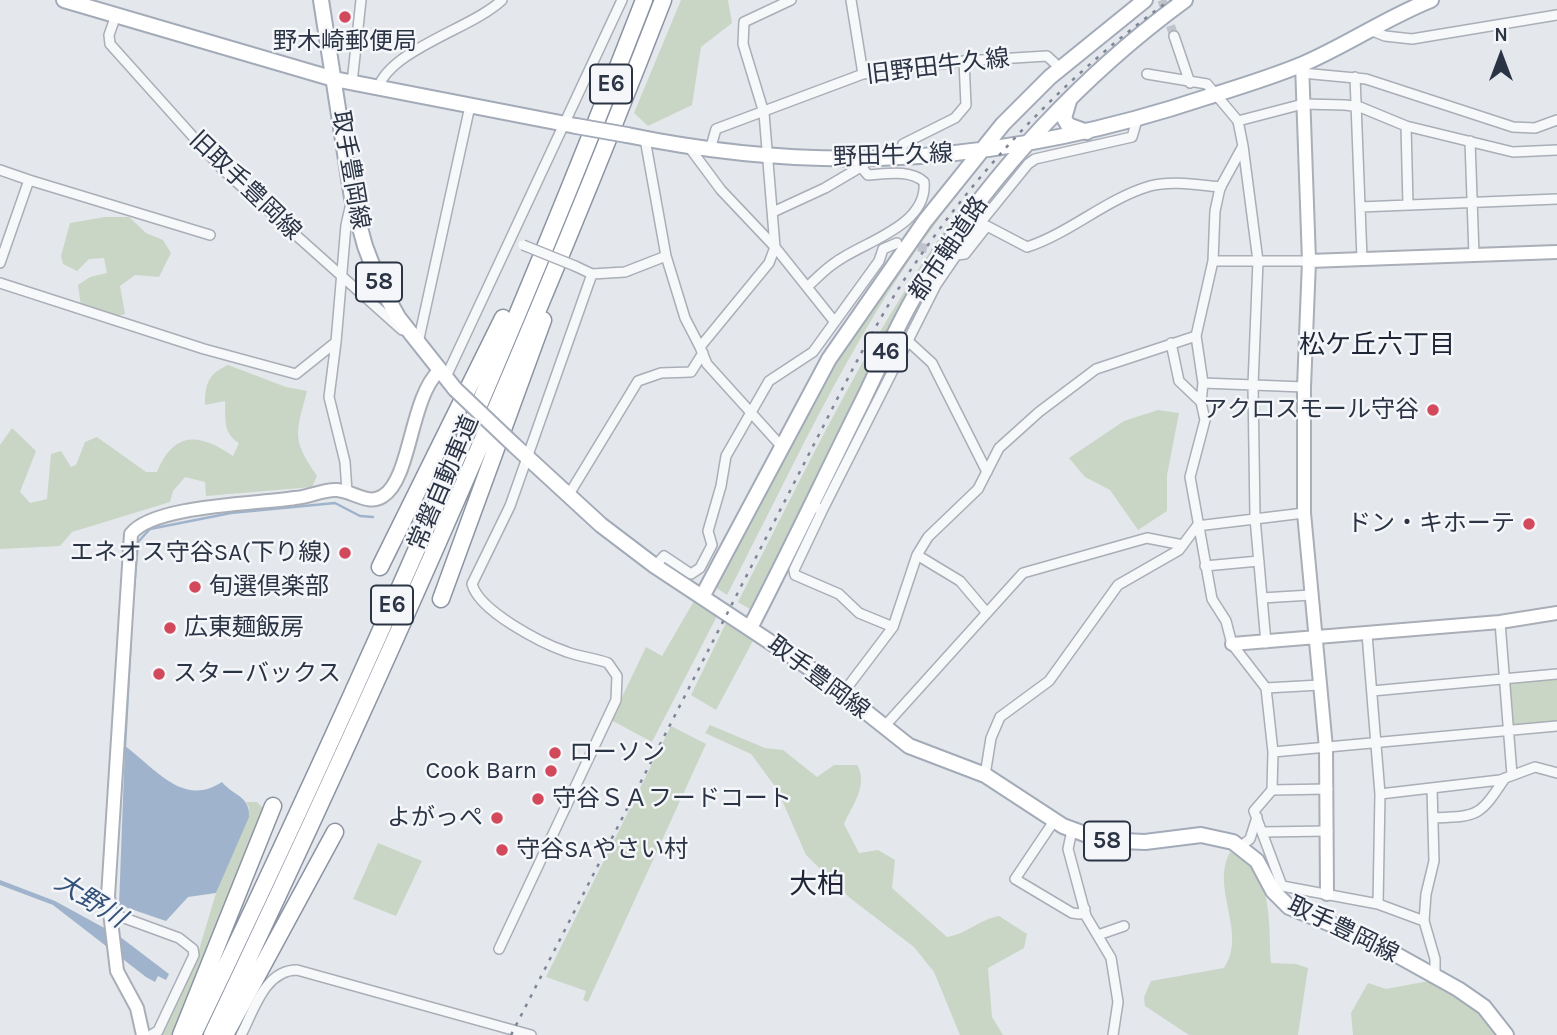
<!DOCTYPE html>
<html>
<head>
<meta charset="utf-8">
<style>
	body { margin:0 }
	#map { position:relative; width:1557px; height:1035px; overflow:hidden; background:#e4e7ec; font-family:Karla,sans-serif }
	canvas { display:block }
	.north { position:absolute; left:1466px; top:21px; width:70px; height:70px; -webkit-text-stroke:5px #f4f6f9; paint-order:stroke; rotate:0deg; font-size:19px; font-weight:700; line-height:28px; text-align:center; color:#2b3445 }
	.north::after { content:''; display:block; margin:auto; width:24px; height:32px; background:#2b3445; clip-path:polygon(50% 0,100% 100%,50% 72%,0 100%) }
</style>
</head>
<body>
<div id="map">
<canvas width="1557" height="1035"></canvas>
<div class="north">N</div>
</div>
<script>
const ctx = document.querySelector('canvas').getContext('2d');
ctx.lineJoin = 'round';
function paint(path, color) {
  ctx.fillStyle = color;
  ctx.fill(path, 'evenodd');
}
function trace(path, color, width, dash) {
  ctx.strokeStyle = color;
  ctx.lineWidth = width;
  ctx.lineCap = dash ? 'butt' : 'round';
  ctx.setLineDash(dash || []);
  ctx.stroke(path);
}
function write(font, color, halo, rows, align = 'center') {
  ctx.font = font + ' Karla,"Noto Sans JP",sans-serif';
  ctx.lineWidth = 5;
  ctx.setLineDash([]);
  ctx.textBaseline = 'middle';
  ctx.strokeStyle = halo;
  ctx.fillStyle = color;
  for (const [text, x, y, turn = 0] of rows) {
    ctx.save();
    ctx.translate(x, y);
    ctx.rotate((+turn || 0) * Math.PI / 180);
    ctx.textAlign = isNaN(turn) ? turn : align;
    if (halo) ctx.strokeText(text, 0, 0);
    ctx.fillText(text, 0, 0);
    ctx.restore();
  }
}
paint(new Path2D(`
	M 681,0 L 728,0 L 732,23 L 701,47 L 692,105 L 648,126 L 634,113 Z
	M 955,190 L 959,193 C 861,314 798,458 727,595 L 712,585 L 816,384 Z
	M 967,199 L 972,203 L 847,422 L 750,609 L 738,602 C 809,464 874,324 967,199 Z
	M 105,217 L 129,217 L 146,233 L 163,240 L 171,253 L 159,277 L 135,275 L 120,286 L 125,314 L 118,316 L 81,306 L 78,285 L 90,277 L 107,273 L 104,258 L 89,259 L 77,271 L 63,264 L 61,256 L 70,223 Z
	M 228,365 L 286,387 L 307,391 C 296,434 291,438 317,476 L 312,487 L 206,496 L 205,482 L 185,477 L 173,491 L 170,502 L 72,532 L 60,546 L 0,549 L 0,445 L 12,428 L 36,451 L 20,492 L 30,503 L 47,499 L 51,454 L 61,451 L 71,467 L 76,465 L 85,442 L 97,437 L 146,472 L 157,472 C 174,430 200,433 233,456 L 239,443 C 222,433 226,418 225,401 L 205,405 C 205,384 208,374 228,365 Z
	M 1158,410 L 1179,413 L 1167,475 L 1167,511 L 1138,530 L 1110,490 L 1085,477 L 1069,458 L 1124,421 Z
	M 694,601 L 717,616 L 652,742 L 611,720 L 646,647 L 662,656 Z
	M 726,623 L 754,639 L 716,710 L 691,695 Z
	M 1557,674 L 1557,726 L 1509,731 L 1504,678 Z
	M 710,725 L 765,748 L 783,750 L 817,777 L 834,765 L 857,765 C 869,784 852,806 844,824 L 859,853 L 878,850 L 895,860 L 892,888 L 947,937 C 967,934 980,919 999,916 L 1027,934 L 1024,948 L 988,968 L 992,1017 L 1003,1035 L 960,1035 L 934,972 L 914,947 L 850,898 L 806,855 L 777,789 L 751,754 L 705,733 Z
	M 671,726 L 706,744 L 588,1002 L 583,1000 L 586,991 L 546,977 Z
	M 246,802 L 257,802 L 264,809 L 174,1035 L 159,1035 L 196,960 L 216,893 L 249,808 Z
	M 378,843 L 422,861 L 396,916 L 353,899 Z
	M 1230,852 C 1275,873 1268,920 1271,963 L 1296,964 L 1308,968 L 1298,1035 L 1189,1035 L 1145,1006 L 1144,997 L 1151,981 L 1224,968 C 1248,933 1210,889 1230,852 Z
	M 1429,981 C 1463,995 1477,1005 1498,1035 L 1353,1035 L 1351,1013 L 1368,983 L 1386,989 Z`), '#c9d6c5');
paint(new Path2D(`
	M 125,746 C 155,768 183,808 222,782 C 233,796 250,795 249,817 L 216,893 L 188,897 L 166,921 L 119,905 Z
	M 0,880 L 55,901 L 119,936 L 169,974 L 166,980 L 158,976 L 155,982 L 146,977 L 53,905 L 0,885 Z`), '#9fb4cc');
trace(new Path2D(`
	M 132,611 L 138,542 L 150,529 L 231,513 L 335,503 L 360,516 L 373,517
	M 125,746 L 131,635`), '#9fb4cc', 2.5);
trace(new Path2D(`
	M 1162,0 L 1174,36
	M 905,244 L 957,255`), '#bfc3cb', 9, [9, 4.5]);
const street = new Path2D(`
	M 851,0 L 863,74
	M 116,15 L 109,35 L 110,44 L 222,169 L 402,330
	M 1370,30 L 1385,36 L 1412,39 L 1557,15
	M 1174,36 L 1190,83
	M 1302,73 L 1366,79 L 1513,127 L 1535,128 L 1557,120
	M 1355,77 L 1362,259
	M 352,83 L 361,0
	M 378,88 C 391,49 473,28 502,0
	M 1238,121 L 1303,104 L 1345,105 L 1360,107 L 1406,126 L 1513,152 L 1557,150
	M 1406,126 L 1408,205
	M 1470,141 L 1474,255
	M 1243,146 L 1258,261 L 1253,385 L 1255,518 L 1266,643
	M 689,147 L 721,190 L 775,247 L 834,321
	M 710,150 L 716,129 L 863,74 L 964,61 L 1047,56 L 1060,68
	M 900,159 L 903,144 L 955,118 L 966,105 L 964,61
	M 0,170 L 29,180 L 0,263
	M 29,180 L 210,235
	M 1360,207 L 1557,199
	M 773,212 L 825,188 L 864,165
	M 957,255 L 965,254 L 987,226 L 1027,247 C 1070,233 1106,199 1150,186 C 1171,180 1199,185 1221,187
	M 666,256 L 685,318 L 700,347
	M 1213,261 L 1309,261
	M 575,266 L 592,274
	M 0,283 L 204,349 L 296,374 L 336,342 L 346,225 L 352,199
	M 807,287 C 816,279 825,269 836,262 C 863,242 928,226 924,182 C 910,169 886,174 868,175 L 862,168
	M 1196,336 L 1203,383 L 1201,402
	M 908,341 L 932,363 L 987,472
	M 336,342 L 329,397 L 345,462 L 347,492
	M 418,343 L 470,106
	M 1171,343 L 1179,381 L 1201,402 L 1205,420 L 1190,477 L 1212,599 L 1226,621 L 1232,644 L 1266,688 L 1273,752 L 1272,790 L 1254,811 L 1282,886 L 1378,904 L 1380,794 L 1500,780 L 1535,767 L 1557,773
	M 445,379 L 622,0
	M 1203,383 L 1304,387
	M 782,447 L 707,364 L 700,347 L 769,263 L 775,247 L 764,113 L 743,44 L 744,22 L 791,0
	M 568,496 L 638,381 L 661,373 L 691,372 L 703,353
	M 809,507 L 823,509 L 936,285 L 968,238 L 1028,164 L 1035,159 L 1132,137 L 1137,120
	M 823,509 L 794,570 L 795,575 L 839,594 L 859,613 L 893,627
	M 917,555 L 960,581 L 987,613
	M 655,566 L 664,556 L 691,574 L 700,568 L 712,545 L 708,531 L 721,486 L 726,456 L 769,381 L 813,352 L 879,261 L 883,249 L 897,243
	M 1205,566 L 1259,561
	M 1262,598 L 1311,595
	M 1500,622 L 1512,775
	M 1367,634 L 1380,794
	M 1266,688 L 1320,685
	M 1372,691 L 1557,674
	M 843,693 L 893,627 L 917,555 L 928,537 L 978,489 L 999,448 L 1039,412 L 1096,369 L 1196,336 L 1213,261 L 1215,211 L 1220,188 L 1243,146 L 1238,121 L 1207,84 L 1147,74
	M 883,728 L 1023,573 L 1147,538 L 1183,545
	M 1273,752 L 1557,726
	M 985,775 L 991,738 L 1000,717 L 1049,681 L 1118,585 L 1179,550 L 1197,526 L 1304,513
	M 1432,788 L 1434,861 L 1426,894 L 1424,921 L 1435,959 L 1435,976
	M 1272,790 L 1328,789
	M 1433,818 C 1479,816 1479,817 1505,778
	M 1054,821 L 1015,879 L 1072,913 L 1080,914 L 1085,909
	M 1072,830 L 1068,849 L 1086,916 L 1111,958 L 1118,1002 L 1113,1035
	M 1263,832 L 1328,831
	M 1241,846 L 1250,839 L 1257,817
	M 1378,904 L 1424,921
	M 108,912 L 179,938 L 193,949 L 194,955 L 158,1031 L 151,1035
	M 1098,935 L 1124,926
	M 499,949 L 616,700 L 617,676 L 608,663 C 595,658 580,657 567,652 C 541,643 479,611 472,584 L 510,506 L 592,274 L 625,272 L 666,256 L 645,139
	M 241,1035 C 254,1010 265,970 297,970 L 531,1035`);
const secondary = new Path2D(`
	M 1302,64 L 1309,261 L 1304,387 L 1304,513 L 1326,748 L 1327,894
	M 1309,261 L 1557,252
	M 1232,644 L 1500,622 L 1557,613
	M 143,1035 L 137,1008 L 117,971 L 108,896 L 131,534 C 153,505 258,504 295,498 C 309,497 324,489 337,490 C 353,491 368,506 383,496 C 411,479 410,398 439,371`);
const primary = new Path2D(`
	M 64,0 L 334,79 L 576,126
	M 321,0 L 352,198 L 365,246 L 379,283 L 398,317 L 455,389
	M 1069,101 L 1064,118 L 1068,125 L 1087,132
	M 627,135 C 829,177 1012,162 1207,97 C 1239,87 1272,77 1303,64 C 1347,45 1386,18 1431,0
	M 514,445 L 601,525 L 655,566 L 817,673 L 909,746 L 985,775 L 1063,826 L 1101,840 L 1145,842 L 1201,835 L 1233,842 L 1257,861 L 1273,891 L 1289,907 L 1370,940 L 1458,989 L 1484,1007 L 1506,1035
	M 702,597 L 829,359 L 925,221 L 1003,124 L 1050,77 L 1145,0
	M 750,628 C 789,553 825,476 863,400 C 883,359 901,316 926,277 C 992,172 1084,74 1185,0`);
const highway = new Path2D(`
	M 380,567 L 503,318
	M 441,599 L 543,320
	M 181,1035 L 273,806
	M 193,1035 C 356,696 508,351 644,0
	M 212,1035 C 374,695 527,351 663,0
	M 225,1035 L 335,832`);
trace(street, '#a9aeb7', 12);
trace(secondary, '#a9aeb7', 16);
trace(primary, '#a3abb8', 18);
trace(highway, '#8b94a3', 19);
trace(street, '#f7f8fa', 9);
trace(secondary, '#fff', 12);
trace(primary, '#fff', 14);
trace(highway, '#fff', 16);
trace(new Path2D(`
	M 511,1035 L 811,450 C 841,392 870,332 906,277 C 976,171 1066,75 1170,0`), '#7d8696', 2.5, [3.5, 7]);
const streetBridge = new Path2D(`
	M 523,245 L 575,266`);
const primaryBridge = new Path2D(`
	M 576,126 L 627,135
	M 455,389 L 514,445`);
trace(streetBridge, '#a9aeb7', 12, []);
trace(primaryBridge, '#a3abb8', 18, []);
trace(streetBridge, '#f7f8fa', 9);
trace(primaryBridge, '#fff', 14);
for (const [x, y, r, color] of [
	[345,17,7,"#d1495b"],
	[1433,410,7,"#d1495b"],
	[1529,524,7,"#d1495b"],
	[345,553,7,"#d1495b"],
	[195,587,7,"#d1495b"],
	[170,628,7,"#d1495b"],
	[159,674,7,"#d1495b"],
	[555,753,7,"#d1495b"],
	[551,771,7,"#d1495b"],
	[538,799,7,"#d1495b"],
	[497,818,7,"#d1495b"],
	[502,850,7,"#d1495b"]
]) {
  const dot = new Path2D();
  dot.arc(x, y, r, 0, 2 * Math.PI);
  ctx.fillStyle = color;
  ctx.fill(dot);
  trace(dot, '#f4f6f9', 2.5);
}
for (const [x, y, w] of [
	[611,84,42],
	[379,282,46],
	[886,352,42],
	[392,605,42],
	[1107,841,46]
]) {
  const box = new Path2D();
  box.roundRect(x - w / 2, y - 19.5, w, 39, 5);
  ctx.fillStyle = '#f4f6f9';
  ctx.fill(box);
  trace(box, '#2b3445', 2);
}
write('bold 23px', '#2b3445', null, [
	["E6",611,84],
	["58",379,282],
	["46",886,352],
	["E6",392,605],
	["58",1107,841]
]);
write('24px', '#2b3445', '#f4f6f9', [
	["野木崎郵便局",345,42,"center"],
	["アクロスモール守谷",1419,410,"right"],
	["ドン・キホーテ",1515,524,"right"],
	["エネオス守谷SA(下り線)",331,553,"right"],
	["旬選倶楽部",209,587],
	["広東麺飯房",184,628],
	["スターバックス",173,674],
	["ローソン",569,753],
	["Cook Barn",537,771,"right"],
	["守谷ＳＡフードコート",552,799],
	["よがっぺ",483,818,"right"],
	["守谷SAやさい村",516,850]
], 'left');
write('24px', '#2b3445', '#f4f6f9', [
	["旧野田牛久線",938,67,-7],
	["野田牛久線",893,156,-2],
	["取手豊岡線",350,170,80],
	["旧取手豊岡線",245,186,44],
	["都市軸道路",949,249,-56],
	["常磐自動車道",444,483,-67],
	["取手豊岡線",818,678,37],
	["取手豊岡線",1343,930,26]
]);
write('26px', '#1d2536', '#f4f6f9', [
	["松ケ丘六丁目",1377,346]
]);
write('italic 26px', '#34527a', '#f4f6f9', [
	["大野川",90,901,32]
]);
write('28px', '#1d2536', '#f4f6f9', [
	["大柏",817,885]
]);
</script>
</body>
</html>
